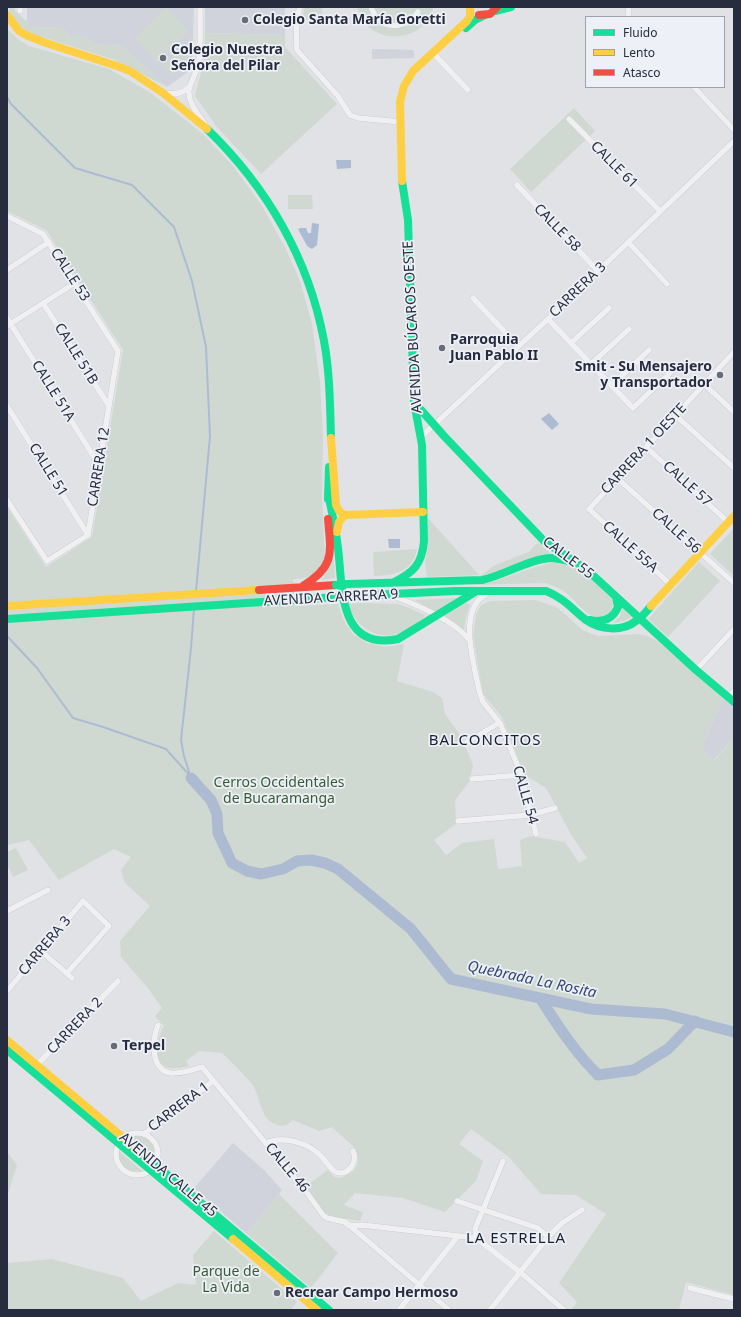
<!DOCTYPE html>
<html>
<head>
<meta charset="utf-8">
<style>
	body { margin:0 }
	#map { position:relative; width:741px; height:1317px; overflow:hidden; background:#e0e2e6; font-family:"Noto Sans",sans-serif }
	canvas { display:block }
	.frame { position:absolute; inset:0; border:8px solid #272d3f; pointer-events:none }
	.legend { position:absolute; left:585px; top:16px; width:140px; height:72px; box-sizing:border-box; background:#edf0f6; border:1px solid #9ea2ad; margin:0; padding:5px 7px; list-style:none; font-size:12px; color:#272d3f }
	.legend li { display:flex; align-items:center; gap:8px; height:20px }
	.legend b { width:20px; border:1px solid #9ea2ad }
</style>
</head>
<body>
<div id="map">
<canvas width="741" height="1317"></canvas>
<div class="frame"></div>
<ul class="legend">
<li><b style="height:5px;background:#16e098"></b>Fluido</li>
<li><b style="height:5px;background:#ffcf43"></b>Lento</li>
<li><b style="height:5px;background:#f24e42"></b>Atasco</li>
</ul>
</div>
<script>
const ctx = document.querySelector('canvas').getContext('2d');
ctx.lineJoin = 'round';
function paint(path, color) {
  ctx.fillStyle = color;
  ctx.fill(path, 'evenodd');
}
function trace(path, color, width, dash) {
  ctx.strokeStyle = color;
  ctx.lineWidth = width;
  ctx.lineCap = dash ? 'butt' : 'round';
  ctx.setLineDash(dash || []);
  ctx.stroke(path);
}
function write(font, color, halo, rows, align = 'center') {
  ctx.font = font + ' "Noto Sans",sans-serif';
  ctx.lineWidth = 3.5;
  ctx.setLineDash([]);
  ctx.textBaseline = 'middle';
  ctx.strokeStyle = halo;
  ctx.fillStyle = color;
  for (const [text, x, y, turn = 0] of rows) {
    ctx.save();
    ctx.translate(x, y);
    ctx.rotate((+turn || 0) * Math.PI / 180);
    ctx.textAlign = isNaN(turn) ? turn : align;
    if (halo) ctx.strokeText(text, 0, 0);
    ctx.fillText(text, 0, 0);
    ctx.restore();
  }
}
paint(new Path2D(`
	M 27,7 L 194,7 L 192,69 L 167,87 L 121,46 L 93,44 L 87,37 L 70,37 L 63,28 L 33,27 L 27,23 Z
	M 205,7 L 285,7 L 285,35 L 205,33 Z
	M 372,49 L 414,50 L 414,58 L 372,59 Z
	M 723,698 L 734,707 L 734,738 L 713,761 L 702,747 Z
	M 233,1143 L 265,1171 L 282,1190 L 247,1234 L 194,1188 Z`), '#d0d3db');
paint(new Path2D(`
	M 9,7 L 15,7 L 15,11 L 33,27 L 63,28 L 70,37 L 88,37 L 93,44 L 121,46 L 167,87 L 115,60 L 30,33 C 20,27 11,19 9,7 Z
	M 166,7 L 189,31 L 157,63 L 134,38 Z
	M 305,7 L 322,7 L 322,20 L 301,20 Z
	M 357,7 L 433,7 C 428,35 391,45 370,28 C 363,22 360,15 357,7 Z
	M 7,29 L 18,39 L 29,46 L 109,69 L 151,93 L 203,134 L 234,167 L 262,206 L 285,247 L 300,281 L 312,324 L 320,382 L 323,435 L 322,497 L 325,558 C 319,575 310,579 293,579 L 295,606 L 338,604 L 343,619 L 353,634 L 367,643 L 386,647 L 404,644 L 397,681 L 433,692 L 442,698 L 445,714 L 461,736 L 473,765 L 469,782 L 455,800 L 456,824 L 434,840 L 446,855 L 462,843 L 494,839 L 498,869 L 522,866 L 520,840 L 531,836 L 565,842 L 579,863 L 587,858 L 572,836 L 546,788 L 525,775 L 502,717 L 483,694 L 473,636 L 476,615 L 481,605 L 491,601 L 536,600 L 558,608 L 584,631 L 598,636 L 638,634 L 647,636 L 656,640 L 723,698 L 702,747 L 714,761 L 734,738 L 734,1295 L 686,1282 L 679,1310 L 571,1310 L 577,1302 L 559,1283 L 606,1214 L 576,1195 L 541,1194 L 509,1157 L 471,1129 L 459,1144 L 483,1161 L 476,1181 L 445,1212 L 403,1198 L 355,1193 L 344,1205 L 363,1212 L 360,1221 L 329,1216 C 319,1210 313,1196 306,1186 L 328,1170 L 334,1177 L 341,1178 L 353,1171 L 357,1166 L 358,1157 L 355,1148 L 332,1127 L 319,1131 L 293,1120 C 288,1124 284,1128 277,1125 C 259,1119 261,1097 252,1084 C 243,1073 232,1063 222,1053 L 199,1051 L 186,1061 L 189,1066 C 183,1067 176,1069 170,1068 C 151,1065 156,1038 164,1026 L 155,1016 L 162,1008 L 147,987 L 121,957 L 120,941 L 150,906 L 125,883 L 121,870 L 131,857 L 114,849 L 59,880 L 29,840 L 7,845 L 7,507 L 46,567 L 92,537 L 123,350 L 46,230 L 7,211 Z
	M 205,33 L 285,35 L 285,47 L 337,104 L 261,174 L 217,127 L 195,96 L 204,60 Z
	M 182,47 L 191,58 L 172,76 L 162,65 Z
	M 574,108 L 595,131 L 531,192 L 510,169 Z
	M 288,195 L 312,195 L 313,209 L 288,209 Z
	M 428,518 L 479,575 L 427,577 L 425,561 L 428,542 Z
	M 734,528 L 734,576 L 710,554 Z
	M 332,533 L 335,578 L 322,580 L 332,562 Z
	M 538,542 L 551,554 L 532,558 L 493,573 L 480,576 L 495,565 L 529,552 Z
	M 417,549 C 412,573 394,575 374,576 L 373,552 Z
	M 557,562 C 580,565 596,584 612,599 L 613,603 L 611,612 C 592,629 579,602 565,592 C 559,588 552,585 545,583 L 476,585 C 504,581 529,566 557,562 Z
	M 699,562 L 720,581 L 668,637 L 648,619 Z
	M 458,598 L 435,612 L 415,600 Z
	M 465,602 L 470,605 L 466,617 L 464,630 L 444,616 Z
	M 363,603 L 398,604 L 412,609 L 426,616 C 417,622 409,630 399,633 C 377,642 354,625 348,604 Z
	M 622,608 L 632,617 L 624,621 L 613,623 L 620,616 Z
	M 16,848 L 28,870 L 13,877 L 7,865 L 7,852 Z
	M 139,1135 C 149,1138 156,1145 154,1156 L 131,1136 Z
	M 119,1151 L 142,1171 C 129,1173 117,1166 119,1151 Z
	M 7,1152 L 17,1165 L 7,1197 Z
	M 279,1194 L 338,1253 L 311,1288 L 247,1234 Z
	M 214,1231 L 297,1302 L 291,1310 L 7,1310 L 7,1263 L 52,1259 L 123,1278 L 141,1301 L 178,1283 L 196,1285 L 193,1255 Z`), '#cfd9d1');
paint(new Path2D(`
	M 336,160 L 351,160 L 351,168 L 337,169 Z
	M 312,223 L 319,224 L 317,245 L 312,249 L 307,246 L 298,229 L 301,228 L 306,228 L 308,233 L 311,233 Z
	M 549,413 L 559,424 L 552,430 L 541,419 Z
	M 388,539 L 400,539 L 400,548 L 389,548 Z`), '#adbbd2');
trace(new Path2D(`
	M 7,97 L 11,104 L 75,168 L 132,185 L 174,227 L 192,281 L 206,347 L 210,436 L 196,591
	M 7,636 L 37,668 L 73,718 L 103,727 L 166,749 L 191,777
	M 191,778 L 184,756 L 181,740 L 191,648 L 194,608`), '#adbbd2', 2);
trace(new Path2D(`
	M 191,778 L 211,800 L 217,814 L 218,833 L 232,863 L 247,871 L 261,874 L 283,869 L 297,861 L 311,860 L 325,863 L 338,869 L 411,929 L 451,979 L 591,1009 L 665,1014 L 734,1032
	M 540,998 C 558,1026 575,1052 598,1075 L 634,1070 L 668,1049 L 695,1021`), '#adbbd2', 11);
const street = new Path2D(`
	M 200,7 C 200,24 201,42 199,60 C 198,69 193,77 190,86 C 185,99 198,115 205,124
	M 300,7 L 296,21 L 297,50 L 338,96 L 350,115 L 358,118 L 401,122
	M 371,7 C 372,10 374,13 375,16 C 387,31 409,27 418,12
	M 20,11 L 20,7
	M 628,17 L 629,7
	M 436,56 L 468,90
	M 694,87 L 734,130
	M 166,93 C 175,95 182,94 189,87
	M 569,119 L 660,211
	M 517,185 L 598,271
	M 7,216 L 43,234 L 118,351 L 88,535 L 47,561 L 7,500
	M 628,242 L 667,284
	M 7,270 L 49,242
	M 473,298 L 518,346
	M 43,303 L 109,406
	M 7,318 L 99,465
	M 548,319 L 633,408 L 671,372
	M 7,326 L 75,283
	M 571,343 L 609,308
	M 591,364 L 629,329
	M 704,384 L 734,412
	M 612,385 L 649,350
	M 7,406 L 88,535
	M 675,415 L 734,468
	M 421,437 L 548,319 L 734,141
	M 646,447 L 728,522
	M 617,478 L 734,583
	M 671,585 L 589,509 L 733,353 L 734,354
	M 492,591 C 487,594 481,597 477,602 C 461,623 475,670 480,694 L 483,702 L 500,723 L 521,774 L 536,834
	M 390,595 C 413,603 456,621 470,641
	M 696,670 L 734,629
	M 728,697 L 734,691
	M 467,742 L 499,723
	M 472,779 L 521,775
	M 458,821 L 530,815 L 555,808
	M 7,911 L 48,890
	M 41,951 L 72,978
	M 7,991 L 83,901 L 109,926 L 67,973
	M 158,1025 C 152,1040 150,1070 171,1073 C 181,1074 193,1070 202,1067 L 305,1190 L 323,1215 L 327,1218 L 345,1222 L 350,1226 L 449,1310
	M 35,1067 L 118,981
	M116 1154a21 21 0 1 1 42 0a21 21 0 1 1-42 0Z
	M 144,1134 L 213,1081
	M 266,1143 C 283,1135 308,1143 321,1156 C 326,1161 331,1170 336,1172 C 348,1177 358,1162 353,1151
	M 457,1201 L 538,1228 L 548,1237
	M 350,1226 L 362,1225 L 476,1238
	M 476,1238 L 520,1272 L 564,1310
	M 476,1238 L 475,1229 L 503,1161
	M 690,1288 L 734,1299
	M 399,1310 L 458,1236
	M 490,1310 L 548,1237 L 562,1223 L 582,1210`);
trace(street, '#bdbfc3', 6);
trace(street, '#f0f0f2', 5.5);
trace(new Path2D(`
	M 495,11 L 511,7
	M 466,28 L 475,20 L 485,15
	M 207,129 C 267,187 309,259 324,341 C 330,373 330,406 331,438
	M 414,402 L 444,436 L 545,542 L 586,569 L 696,670 L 734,702
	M 328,494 C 332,512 336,530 338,548 C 343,588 338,651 398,639 L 475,592
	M 328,499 L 329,467
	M 392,583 C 413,573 422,565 424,541 L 422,445 L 414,402 L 408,220 L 402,181
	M 348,584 L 482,580 C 505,575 527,560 550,558 C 557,558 563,560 569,561
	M 350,596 L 456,591 L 546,591 C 564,598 572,609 586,620 C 600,630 622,632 636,621 C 642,617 647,611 651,606
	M 7,619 L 337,597
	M 590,620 C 603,623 613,619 618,607 L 616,597
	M 7,1050 L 233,1239
	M 144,1155 L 329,1310`), '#16e098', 8);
trace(new Path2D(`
	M 7,15 L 19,31 L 28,36 L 46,43 L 117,66 L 130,71 L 163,93 L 207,129
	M 402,181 L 400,102 L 404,86 L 413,71 L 467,21 L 470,16 L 470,7
	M 331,438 L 336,505 L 339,511 L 345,515
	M 337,532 L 339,522 L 345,515 L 423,512
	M 7,606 L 259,590
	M 651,606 L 734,516
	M 7,1040 L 144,1155
	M 233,1239 L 317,1310`), '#ffcf43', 8);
trace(new Path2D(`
	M 479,15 L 490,14 L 497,7
	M 303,586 C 335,566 331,554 328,519
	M 259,590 L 336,585`), '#f24e42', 8);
trace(new Path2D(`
	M 336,585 L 348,584
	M 337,597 L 350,596`), '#16e098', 8);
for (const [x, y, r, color] of [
	[245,20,4,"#686c79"],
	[163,58,4,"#686c79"],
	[442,348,4,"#686c79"],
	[720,375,4,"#686c79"],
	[114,1046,4,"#686c79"],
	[277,1293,4,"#686c79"]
]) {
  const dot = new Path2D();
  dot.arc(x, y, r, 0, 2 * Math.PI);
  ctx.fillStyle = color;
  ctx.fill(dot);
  trace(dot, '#edf0f6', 1.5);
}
write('bold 14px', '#272d3f', '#edf0f6', [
	["Colegio Santa María Goretti",253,20],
	["Colegio Nuestra",171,50],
	["Señora del Pilar",171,66],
	["Parroquia",450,340],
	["Juan Pablo II",450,356],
	["Smit - Su Mensajero",712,367,"right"],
	["y Transportador",712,383,"right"],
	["Terpel",122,1046],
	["Recrear Campo Hermoso",285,1293]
], 'left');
write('14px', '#272d3f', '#edf0f6', [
	["CALLE 61",614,165,45],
	["CALLE 58",557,228,46],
	["CALLE 53",70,275,57],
	["CARRERA 3",578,290,-44],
	["AVENIDA BÚCAROS OESTE",413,327,-93],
	["CALLE 51B",76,354,58],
	["CALLE 51A",53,391,58],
	["CARRERA 1 OESTE",644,449,-47],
	["CARRERA 12",99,467,-81],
	["CALLE 51",48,470,58],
	["CALLE 57",687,484,42],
	["CALLE 56",676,531,42],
	["CALLE 55A",630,547,42],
	["CALLE 55",568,558,37],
	["AVENIDA CARRERA 9",331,598,-3],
	["CALLE 54",525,795,74],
	["CARRERA 3",45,946,-50],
	["CARRERA 2",75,1026,-46],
	["CARRERA 1",179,1107,-37],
	["CALLE 46",287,1168,50],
	["AVENIDA CALLE 45",168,1175,40]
]);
write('14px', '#365b34', '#edf0f6', [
	["Cerros Occidentales",279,783],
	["de Bucaramanga",279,799],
	["Parque de",226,1272],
	["La Vida",226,1288]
]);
ctx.letterSpacing = '1px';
write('15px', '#191e30', '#edf0f6', [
	["BALCONCITOS",485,741],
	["LA ESTRELLA",516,1239]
]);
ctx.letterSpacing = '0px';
write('italic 15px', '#304674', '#edf0f6', [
	["Quebrada La Rosita",532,980,12]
]);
</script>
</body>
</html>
